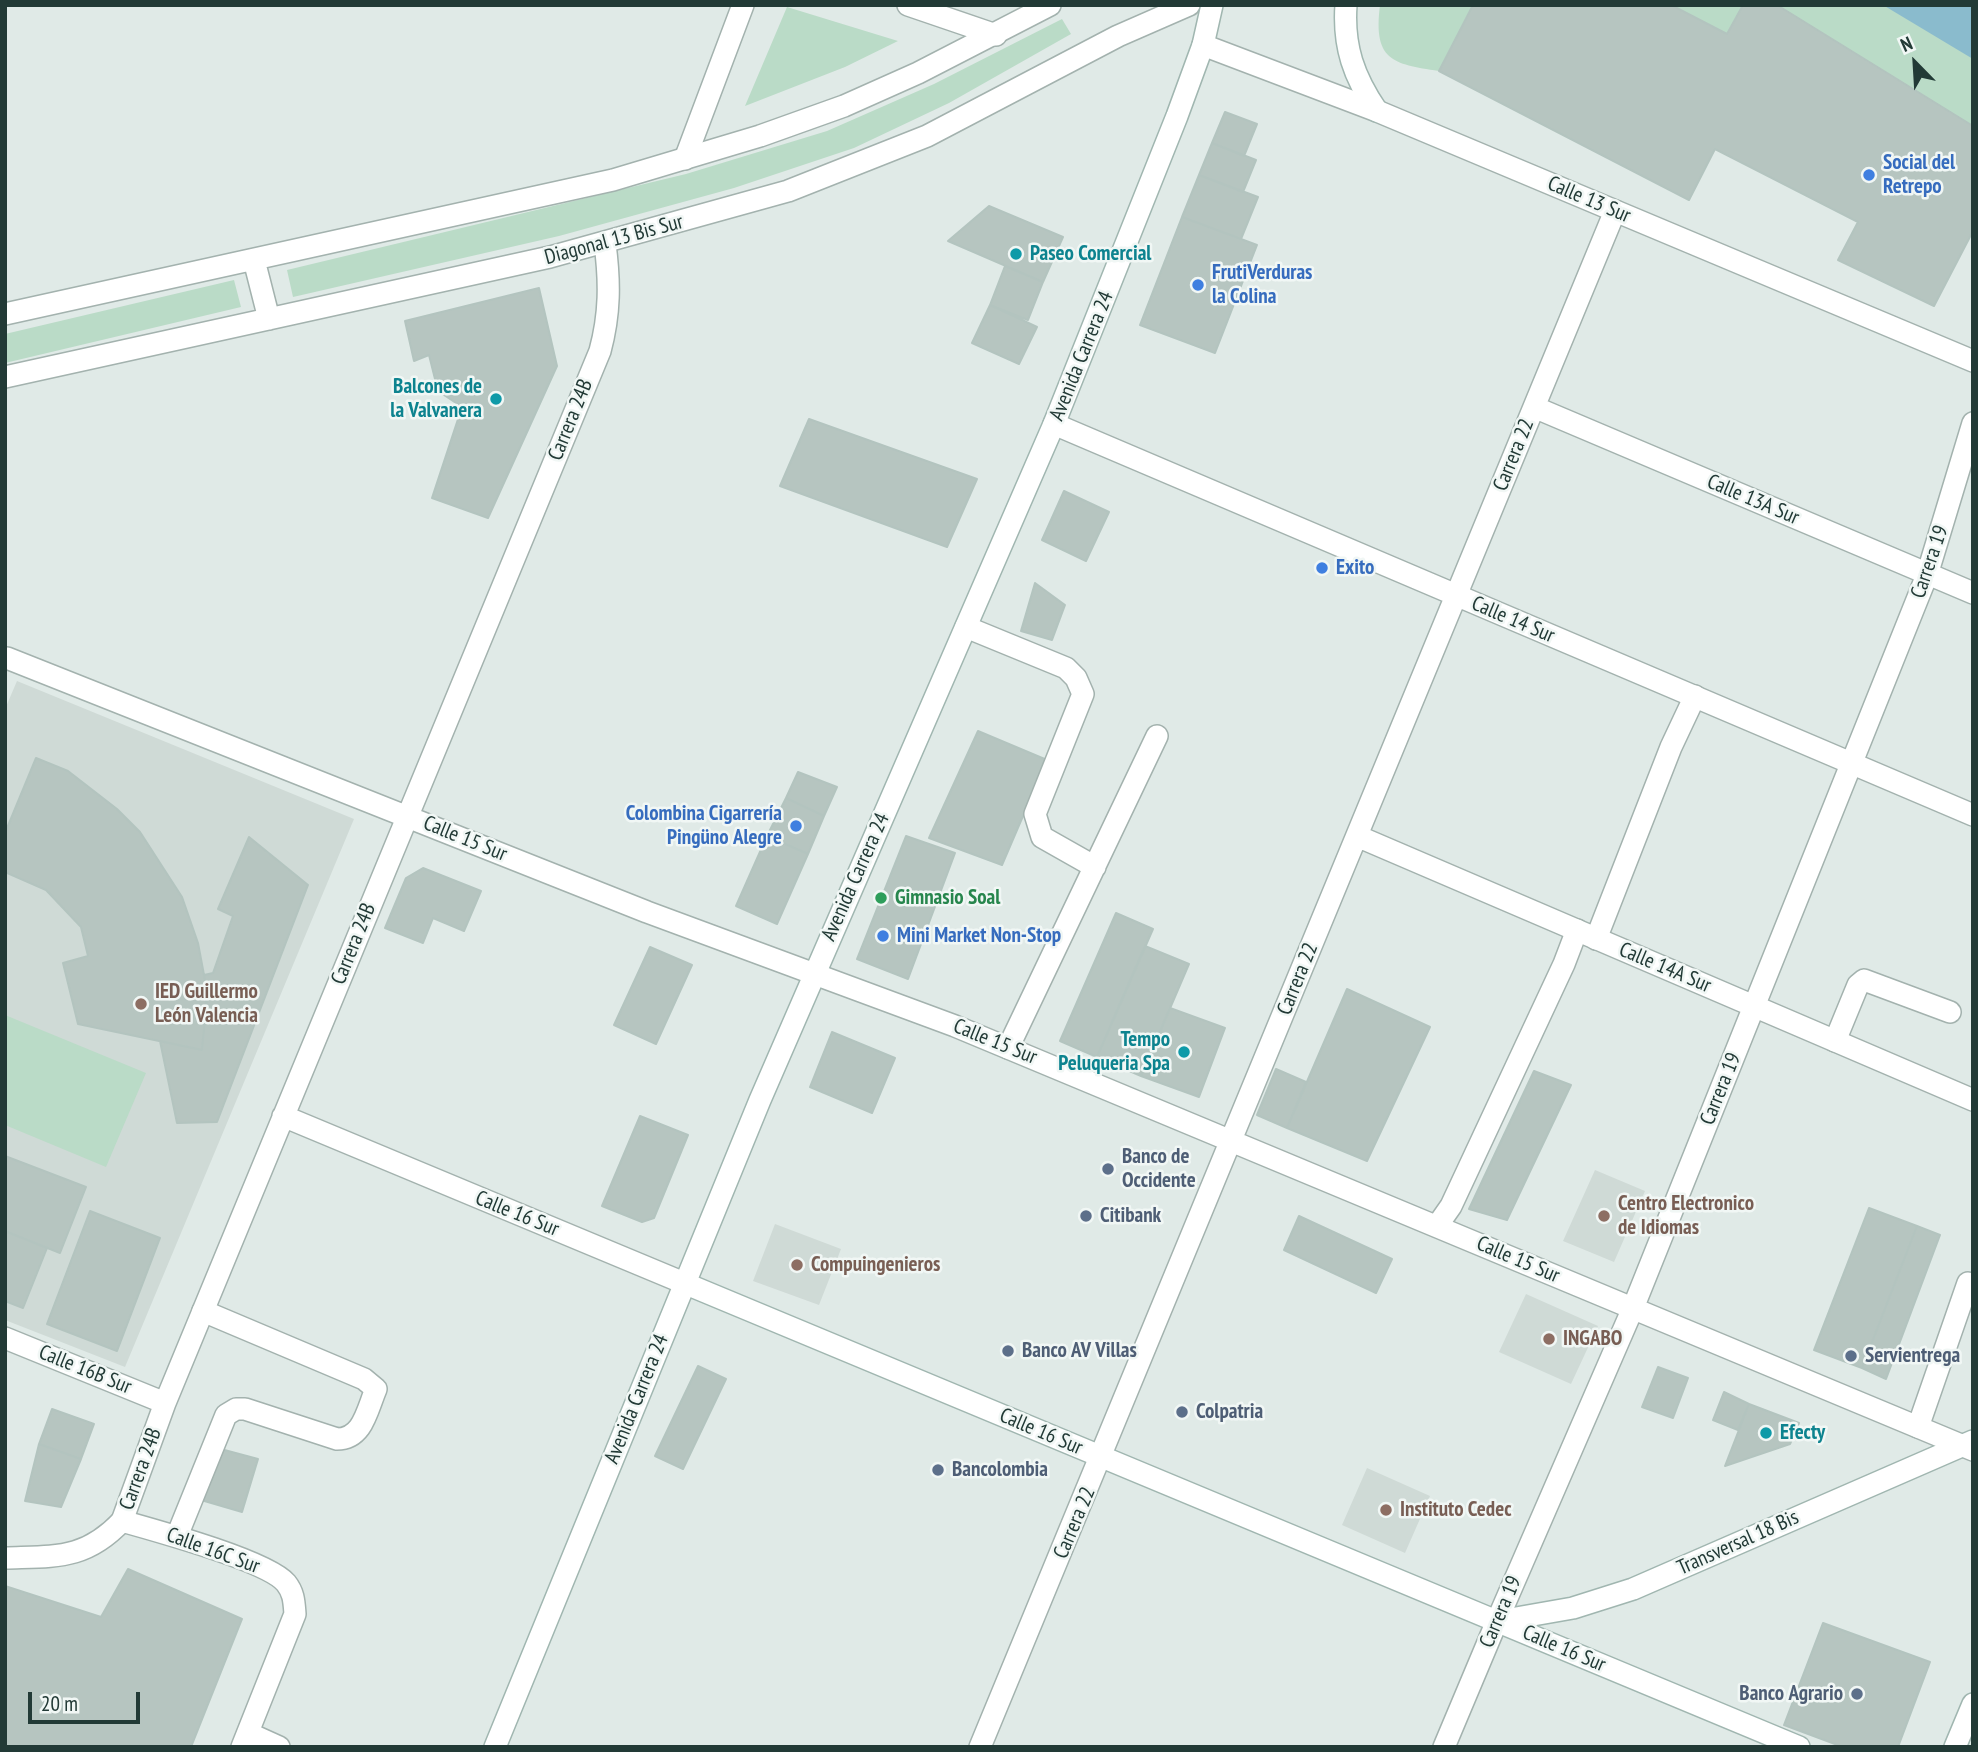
<!DOCTYPE html>
<html>
<head>
<meta charset="utf-8">
<style>
	body { margin:0 }
	#map { position:relative; width:1978px; height:1752px; overflow:hidden; background:#e0eae7; font-family:"PT Sans Narrow",sans-serif }
	canvas { display:block }
	.frame { position:absolute; inset:0; border:7px solid #223a36; pointer-events:none }
	.north { position:absolute; left:1880px; top:28px; width:70px; height:70px; -webkit-text-stroke:5px #f1f7f5; paint-order:stroke; rotate:336deg; font-size:19px; font-weight:700; line-height:28px; text-align:center; color:#223a36 }
	.north::after { content:''; display:block; margin:auto; width:24px; height:32px; background:#223a36; clip-path:polygon(50% 0,100% 100%,50% 72%,0 100%) }
	.scale { position:absolute; left:28px; top:1692px; width:112px; height:32px; box-sizing:border-box; border:4px solid #223a36; border-top:0; padding-left:9px; font-size:21px; line-height:24px; white-space:nowrap; color:#223a36; -webkit-text-stroke:5px #f1f7f5; paint-order:stroke }
</style>
</head>
<body>
<div id="map">
<canvas width="1978" height="1752"></canvas>
<div class="frame"></div>
<div class="north">N</div>
<div class="scale">20 m</div>
</div>
<script>
const ctx = document.querySelector('canvas').getContext('2d');
ctx.lineJoin = 'round';
function paint(path, color) {
  ctx.fillStyle = color;
  ctx.fill(path, 'evenodd');
}
function trace(path, color, width, dash) {
  ctx.strokeStyle = color;
  ctx.lineWidth = width;
  ctx.lineCap = dash ? 'butt' : 'round';
  ctx.setLineDash(dash || []);
  ctx.stroke(path);
}
function write(font, color, halo, rows, align = 'center') {
  ctx.font = font + ' "PT Sans Narrow",sans-serif';
  ctx.lineWidth = 5;
  ctx.setLineDash([]);
  ctx.textBaseline = 'middle';
  ctx.strokeStyle = halo;
  ctx.fillStyle = color;
  for (const [text, x, y, turn = 0] of rows) {
    ctx.save();
    ctx.translate(x, y);
    ctx.rotate((+turn || 0) * Math.PI / 180);
    ctx.textAlign = isNaN(turn) ? turn : align;
    if (halo) ctx.strokeText(text, 0, 0);
    ctx.fillText(text, 0, 0);
    ctx.restore();
  }
}
paint(new Path2D(`
	M 17,681 L 354,819 L 125,1367 L 5,1320 L 5,709 Z
	M 1595,1170 L 1645,1191 L 1614,1262 L 1563,1241 Z
	M 775,1224 L 841,1249 L 819,1305 L 753,1281 Z
	M 1526,1294 L 1598,1326 L 1571,1384 L 1499,1352 Z
	M 1367,1468 L 1430,1496 L 1405,1553 L 1342,1525 Z`), '#cfdad6');
paint(new Path2D(`
	M 1380,5 L 1473,5 L 1439,71 C 1392,64 1373,60 1380,5 Z
	M 1671,5 L 1743,5 L 1727,34 Z
	M 1777,5 L 1973,5 L 1973,126 Z
	M 787,7 L 898,41 L 845,67 L 745,106 Z
	M 1062,19 L 1071,34 L 949,103 L 854,148 L 734,188 L 559,236 L 293,297 L 287,270 L 686,174 L 827,131 L 934,84 Z
	M 234,280 L 241,307 L 5,363 L 5,334 Z
	M 5,1015 L 146,1073 L 106,1167 L 5,1125 Z`), '#badbc7');
paint(new Path2D(`
	M 1884,5 L 1973,5 L 1973,59 L 1883,5 Z`), '#8abbcd');
const building = new Path2D(`
	M 1473,5 L 1671,5 L 1727,34 L 1743,5 L 1777,5 L 1973,126 L 1973,231 L 1934,306 L 1838,260 L 1858,222 L 1715,149 L 1689,200 L 1439,71 Z
	M 1225,112 L 1257,124 L 1244,156 L 1212,143 Z
	M 1212,143 L 1256,160 L 1243,192 L 1199,175 Z
	M 1199,175 L 1258,197 L 1241,239 L 1182,217 Z
	M 989,206 L 1063,237 L 1043,282 L 948,241 Z
	M 1182,217 L 1257,245 L 1215,353 L 1140,325 Z
	M 1005,266 L 1043,282 L 1028,320 L 990,305 Z
	M 539,288 L 557,366 L 488,518 L 432,498 L 462,407 L 438,391 L 429,355 L 414,361 L 405,321 Z
	M 990,305 L 1037,327 L 1019,364 L 972,343 Z
	M 809,419 L 977,479 L 947,547 L 780,486 Z
	M 1064,491 L 1109,512 L 1086,561 L 1042,540 Z
	M 1035,583 L 1065,605 L 1052,640 L 1021,631 Z
	M 978,731 L 1047,760 L 1002,865 L 929,838 Z
	M 36,758 L 68,771 L 117,809 L 140,832 L 182,897 L 198,943 L 204,975 L 207,996 L 202,1050 L 78,1024 L 63,963 L 88,956 L 81,927 L 46,890 L 5,872 L 5,833 Z
	M 798,772 L 837,787 L 824,816 L 786,798 Z
	M 786,798 L 824,816 L 808,854 L 767,836 Z
	M 767,836 L 808,854 L 777,924 L 736,906 Z
	M 906,836 L 955,853 L 908,979 L 857,959 Z
	M 249,837 L 308,885 L 217,1122 L 177,1123 L 160,1041 L 202,1050 L 207,996 L 204,975 L 213,973 L 233,916 L 218,909 Z
	M 423,868 L 481,891 L 464,931 L 433,918 L 423,943 L 385,928 L 406,878 Z
	M 1116,913 L 1153,929 L 1097,1057 L 1060,1041 Z
	M 1145,946 L 1189,964 L 1141,1076 L 1097,1057 Z
	M 650,947 L 692,965 L 656,1044 L 614,1025 Z
	M 1347,989 L 1430,1027 L 1367,1161 L 1287,1128 Z
	M 1170,1008 L 1225,1028 L 1199,1097 L 1141,1076 Z
	M 832,1032 L 895,1058 L 872,1113 L 810,1087 Z
	M 1276,1069 L 1306,1082 L 1287,1128 L 1257,1115 Z
	M 1534,1071 L 1571,1085 L 1507,1220 L 1469,1209 Z
	M 640,1116 L 688,1135 L 654,1218 L 642,1222 L 602,1206 Z
	M 5,1156 L 86,1187 L 60,1253 L 5,1231 Z
	M 1869,1208 L 1917,1226 L 1862,1368 L 1814,1350 Z
	M 90,1211 L 160,1238 L 117,1351 L 47,1324 Z
	M 1299,1216 L 1392,1259 L 1376,1293 L 1284,1250 Z
	M 1917,1226 L 1940,1235 L 1886,1379 L 1862,1368 Z
	M 5,1231 L 47,1248 L 23,1308 L 5,1301 Z
	M 698,1366 L 726,1379 L 683,1469 L 655,1456 Z
	M 1658,1367 L 1688,1378 L 1673,1418 L 1642,1407 Z
	M 1724,1392 L 1749,1404 L 1738,1430 L 1713,1420 Z
	M 1749,1404 L 1799,1423 L 1790,1444 L 1725,1466 Z
	M 52,1409 L 94,1424 L 81,1459 L 39,1444 Z
	M 39,1444 L 81,1459 L 61,1507 L 25,1501 Z
	M 217,1448 L 258,1459 L 242,1512 L 201,1500 Z
	M 128,1569 L 242,1619 L 191,1747 L 5,1747 L 5,1586 L 101,1617 Z
	M 1823,1623 L 1930,1662 L 1898,1747 L 1843,1747 L 1784,1725 Z`);
paint(building, '#b6c5c0');
trace(building, '#b3c4bf', 2);
const service = new Path2D(`
	M 966,627 L 1066,668 L 1076,678 L 1083,694 L 1035,814 L 1042,837 L 1095,867
	M 1596,939 L 1671,747 L 1695,696
	M 1835,1041 L 1858,985 L 1864,980 L 1950,1012
	M 1008,1048 L 1157,736
	M 1437,1226 L 1451,1206 L 1564,964 L 1577,930
	M 1918,1427 L 1968,1283
	M 177,1536 L 226,1415 L 236,1409 L 245,1409 L 337,1439 C 363,1439 367,1410 376,1389 L 364,1379 L 203,1311`);
const minor = new Path2D(`
	M 908,5 L 996,35
	M 685,159 L 743,5
	M 1534,407 L 1973,593
	M 1054,424 L 1973,815
	M 7,658 L 647,912 L 955,1026 L 1973,1450
	M 1357,836 L 1973,1100
	M 283,1116 L 684,1283
	M 5,1338 L 165,1403
	M 122,1521 L 165,1403 L 600,351 C 610,314 610,282 605,244
	M 1497,1621 L 1633,1308 L 1927,575 L 1973,423
	M 980,1747 L 1615,211`);
const tertiary = new Path2D(`
	M 1203,45 L 1377,111 L 1973,361
	M 254,260 L 269,319
	M 5,314 L 613,180 L 760,136 L 844,106 L 918,73 L 1050,5
	M 5,377 L 550,257 L 788,191 L 927,136 L 1118,36 L 1189,5
	M 5,1558 C 56,1556 85,1560 122,1521 C 154,1530 268,1561 286,1583 C 294,1593 294,1602 295,1614 L 242,1747
	M 248,1733 L 279,1747
	M 1444,1747 L 1497,1621`);
const secondary = new Path2D(`
	M 1346,5 C 1343,47 1354,77 1377,111
	M 684,1283 L 1799,1747
	M 1499,1621 L 1573,1608 L 1633,1589 L 1973,1441
	M 495,1747 L 760,1100 L 1054,424 L 1177,116 L 1203,45 L 1212,5
	M 1955,1747 L 1973,1704`);
trace(service, '#a3b2ae', 24);
trace(minor, '#a3b2ae', 24);
trace(tertiary, '#a3b2ae', 24);
trace(secondary, '#a0b6b0', 24);
trace(service, '#fff', 21);
trace(minor, '#fff', 21);
trace(tertiary, '#fff', 21);
trace(secondary, '#fff', 21);
for (const [x, y, r, color] of [
	[1869,175,7,"#3f7fe0"],
	[1016,254,7,"#0f9aa8"],
	[1198,285,7,"#3f7fe0"],
	[496,399,7,"#0f9aa8"],
	[1322,568,7,"#3f7fe0"],
	[796,826,7,"#3f7fe0"],
	[881,898,7,"#2e9e5b"],
	[883,936,7,"#3f7fe0"],
	[141,1004,7,"#8d6e63"],
	[1184,1052,7,"#0f9aa8"],
	[1108,1169,7,"#5c6f8a"],
	[1086,1216,7,"#5c6f8a"],
	[1604,1216,7,"#8d6e63"],
	[797,1265,7,"#8d6e63"],
	[1549,1339,7,"#8d6e63"],
	[1008,1351,7,"#5c6f8a"],
	[1851,1356,7,"#5c6f8a"],
	[1182,1412,7,"#5c6f8a"],
	[1766,1433,7,"#0f9aa8"],
	[938,1470,7,"#5c6f8a"],
	[1386,1510,7,"#8d6e63"],
	[1857,1694,7,"#5c6f8a"]
]) {
  const dot = new Path2D();
  dot.arc(x, y, r, 0, 2 * Math.PI);
  ctx.fillStyle = color;
  ctx.fill(dot);
  trace(dot, '#f1f7f5', 2.5);
}
write('bold 21px', '#366cbe', '#f1f7f5', [
	["Social del",1883,163],
	["Retrepo",1883,187],
	["FrutiVerduras",1212,273],
	["la Colina",1212,297],
	["Exito",1336,568],
	["Colombina Cigarrería",782,814,"right"],
	["Pingüno Alegre",782,838,"right"],
	["Mini Market Non-Stop",897,936]
], 'left');
write('21px', '#223a36', '#f1f7f5', [
	["Calle 13 Sur",1589,200,23],
	["Diagonal 13 Bis Sur",614,240,-15],
	["Avenida Carrera 24",1082,356,-68],
	["Carrera 24B",571,420,-68],
	["Carrera 22",1514,455,-68],
	["Calle 13A Sur",1753,500,23],
	["Carrera 19",1930,562,-71],
	["Calle 14 Sur",1513,620,23],
	["Calle 15 Sur",465,839,22],
	["Avenida Carrera 24",856,877,-66],
	["Carrera 24B",354,944,-68],
	["Calle 14A Sur",1665,968,23],
	["Carrera 22",1298,979,-68],
	["Calle 15 Sur",995,1042,22],
	["Carrera 19",1721,1089,-68],
	["Calle 16 Sur",517,1214,22],
	["Calle 15 Sur",1518,1260,23],
	["Calle 16B Sur",85,1370,22],
	["Avenida Carrera 24",637,1399,-68],
	["Calle 16 Sur",1041,1432,23],
	["Carrera 24B",141,1469,-70],
	["Carrera 22",1075,1523,-67],
	["Transversal 18 Bis",1738,1543,-24],
	["Calle 16C Sur",213,1551,20],
	["Carrera 19",1501,1612,-67],
	["Calle 16 Sur",1564,1649,23]
]);
write('bold 21px', '#0d838f', '#f1f7f5', [
	["Paseo Comercial",1030,254],
	["Balcones de",482,387,"right"],
	["la Valvanera",482,411,"right"],
	["Tempo",1170,1040,"right"],
	["Peluqueria Spa",1170,1064,"right"],
	["Efecty",1780,1433]
], 'left');
write('bold 21px', '#27864d', '#f1f7f5', [
	["Gimnasio Soal",895,898]
], 'left');
write('bold 21px', '#785e54', '#f1f7f5', [
	["IED Guillermo",155,992],
	["León Valencia",155,1016],
	["Centro Electronico",1618,1204],
	["de Idiomas",1618,1228],
	["Compuingenieros",811,1265],
	["INGABO",1563,1339],
	["Instituto Cedec",1400,1510]
], 'left');
write('bold 21px', '#4e5e75', '#f1f7f5', [
	["Banco de",1122,1157],
	["Occidente",1122,1181],
	["Citibank",1100,1216],
	["Banco AV Villas",1022,1351],
	["Servientrega",1865,1356],
	["Colpatria",1196,1412],
	["Bancolombia",952,1470],
	["Banco Agrario",1843,1694,"right"]
], 'left');
</script>
</body>
</html>
